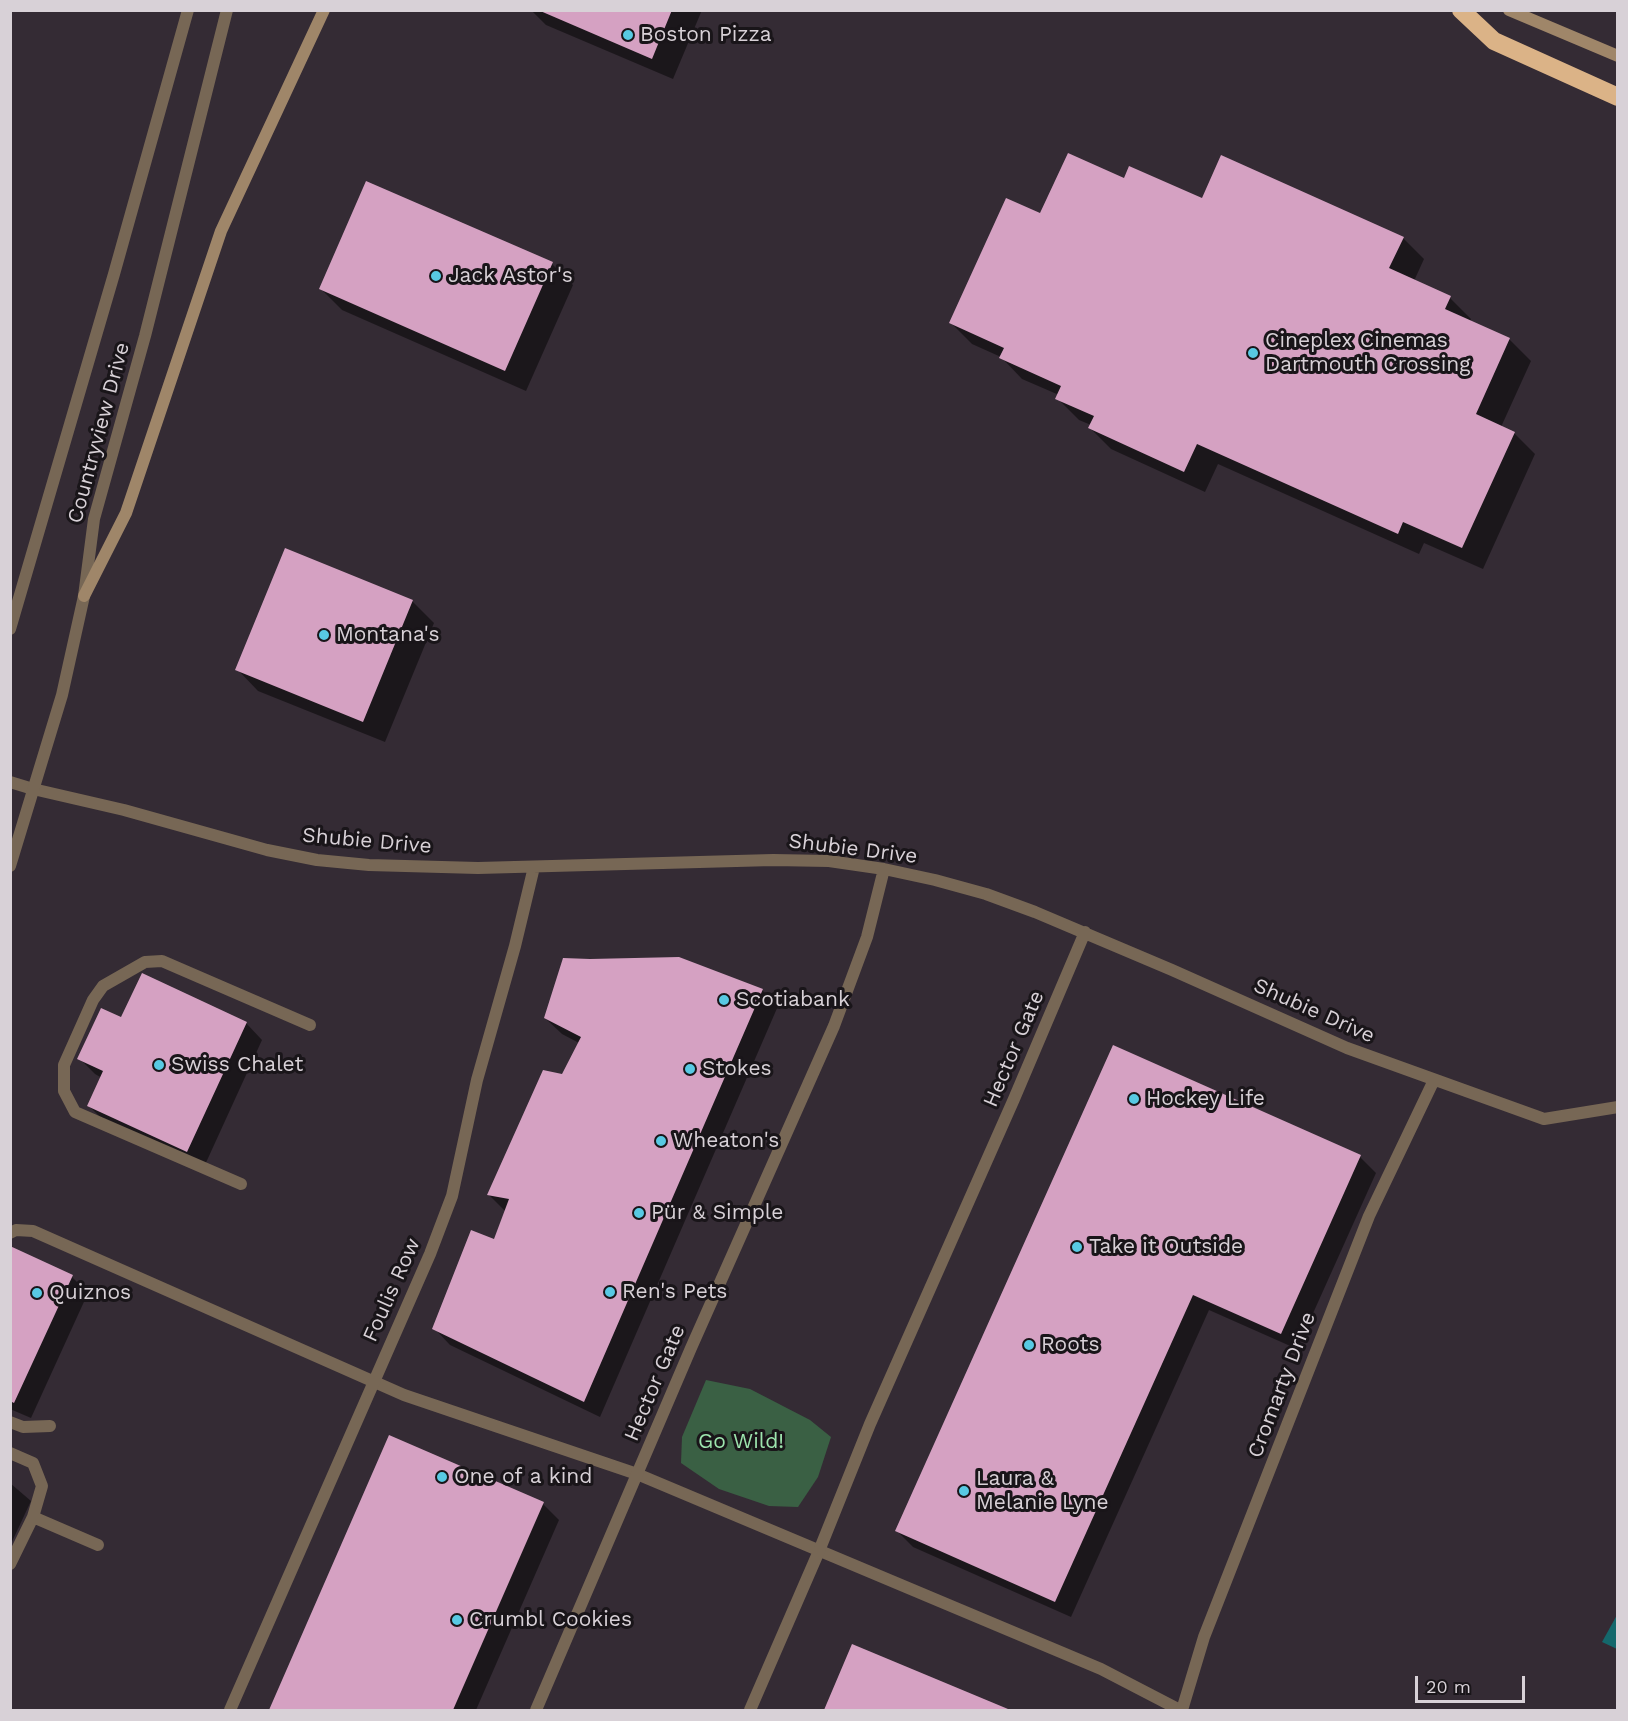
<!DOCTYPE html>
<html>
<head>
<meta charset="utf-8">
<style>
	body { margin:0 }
	#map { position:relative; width:1628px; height:1721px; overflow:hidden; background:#342b34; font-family:"Work Sans",sans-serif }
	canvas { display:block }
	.frame { position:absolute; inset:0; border:12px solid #d8d1d7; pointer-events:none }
	.scale { position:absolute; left:1415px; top:1676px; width:110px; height:27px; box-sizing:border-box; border:3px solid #d8d1d7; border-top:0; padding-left:8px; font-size:18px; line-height:21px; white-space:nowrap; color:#d8d1d7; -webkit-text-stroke:4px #191519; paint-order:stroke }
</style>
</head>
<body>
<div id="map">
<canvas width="1628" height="1721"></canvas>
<div class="frame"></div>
<div class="scale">20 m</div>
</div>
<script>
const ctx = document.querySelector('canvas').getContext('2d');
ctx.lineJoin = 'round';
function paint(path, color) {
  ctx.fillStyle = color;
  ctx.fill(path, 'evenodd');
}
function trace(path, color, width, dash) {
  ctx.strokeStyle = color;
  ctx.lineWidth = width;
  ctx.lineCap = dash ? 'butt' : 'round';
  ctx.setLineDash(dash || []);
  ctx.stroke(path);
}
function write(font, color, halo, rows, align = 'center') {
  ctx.font = font + ' "Work Sans",sans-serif';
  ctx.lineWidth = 6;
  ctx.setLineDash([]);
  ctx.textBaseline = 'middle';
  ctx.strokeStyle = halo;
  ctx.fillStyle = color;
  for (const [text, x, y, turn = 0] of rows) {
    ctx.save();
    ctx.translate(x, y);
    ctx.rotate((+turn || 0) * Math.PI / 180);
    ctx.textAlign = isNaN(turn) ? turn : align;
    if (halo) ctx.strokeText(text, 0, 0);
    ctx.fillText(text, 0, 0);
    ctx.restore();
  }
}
paint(new Path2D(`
	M 706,1380 L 750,1389 L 810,1420 L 831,1437 L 818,1477 L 798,1507 L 769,1506 L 719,1489 L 681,1463 L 682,1437 Z`), '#3a6044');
paint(new Path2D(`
	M 1617,1615 L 1618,1649 L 1617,1649 L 1602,1642 Z`), '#14686c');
paint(new Path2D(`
	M 531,10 L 702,10 L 673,79 L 546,25 Z
	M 1125,180 L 1203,200 L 1403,238 L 1424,259 L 1414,281 L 1450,298 L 1471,319 L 1470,322 L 1510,340 L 1531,361 L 1501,427 L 1514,433 L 1535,454 L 1483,569 L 1424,543 L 1419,554 L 1218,464 L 1205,492 L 1111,449 L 1090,428 L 1091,425 L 1079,420 L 1057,398 L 1059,395 L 1022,379 L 1001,357 L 972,344 L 951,323 L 1041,215 Z
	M 552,264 L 573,285 L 526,391 L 342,310 L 321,289 Z
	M 286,550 L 412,601 L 434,623 L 385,742 L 258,691 L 237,669 Z
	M 590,961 L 762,990 L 778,1006 L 600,1417 L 450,1345 L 434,1328 L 495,1241 L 506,1212 L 489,1195 L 563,1076 L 579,1043 L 562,1034 L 545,1018 Z
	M 122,1019 L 246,1023 L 262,1040 L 204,1167 L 105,1122 L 89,1106 L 102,1078 L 95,1074 L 79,1058 Z
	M 1360,1157 L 1376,1173 L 1297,1349 L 1209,1310 L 1071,1617 L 913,1547 L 897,1531 Z
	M 10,1251 L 72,1277 L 88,1293 L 31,1418 L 10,1409 Z
	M 389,1437 L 543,1504 L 559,1520 L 476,1710 L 270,1710 Z
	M 10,1483 L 31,1501 L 10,1546 Z
	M 853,1646 L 1007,1710 L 826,1710 Z`), '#0007');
paint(new Path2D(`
	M 538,10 L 672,10 L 652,59 Z
	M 1068,153 L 1124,178 L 1129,166 L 1202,198 L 1221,155 L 1404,237 L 1389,268 L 1451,296 L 1445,309 L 1510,338 L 1476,414 L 1515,432 L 1462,548 L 1403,522 L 1398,534 L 1197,444 L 1184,472 L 1088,428 L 1094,416 L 1055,399 L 1061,386 L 999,358 L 1004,348 L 949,323 L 1006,198 L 1040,213 Z
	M 366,181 L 553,262 L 505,371 L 319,289 Z
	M 285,548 L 413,600 L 363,722 L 235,670 Z
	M 679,957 L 763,989 L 584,1402 L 432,1329 L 471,1230 L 494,1239 L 509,1199 L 487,1195 L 543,1070 L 562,1074 L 581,1037 L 544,1018 L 563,958 L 590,959 Z
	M 142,973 L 247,1022 L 187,1152 L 87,1106 L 103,1071 L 77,1059 L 101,1008 L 121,1017 Z
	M 1113,1045 L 1361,1155 L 1281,1334 L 1193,1295 L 1055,1602 L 895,1531 Z
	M 10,1246 L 73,1275 L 14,1403 L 10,1401 Z
	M 389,1435 L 544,1502 L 453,1710 L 269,1710 Z
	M 852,1644 L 1008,1709 L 1007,1710 L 824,1710 Z`), '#d5a1c2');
trace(new Path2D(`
	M 241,1184 L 75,1112 L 64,1091 L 64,1065 L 93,1000 L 103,986 L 145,962 L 162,961 L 310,1025
	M 10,1233 L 16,1230 L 33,1231 L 404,1395 L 637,1474 L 1101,1669 L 1180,1710
	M 10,1422 L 23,1427 L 50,1426
	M 10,1453 L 33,1463 L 42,1486 L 33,1517 L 10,1564
	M 33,1517 L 98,1545`), '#776755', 12);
trace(new Path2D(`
	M 10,782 L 33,789 L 124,810 L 267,850 L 317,860 L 369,865 L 478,868 L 773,860 L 829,861 L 884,869 L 935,880 L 986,894 L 1035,912 L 1172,970 L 1347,1048 L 1544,1119 L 1618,1107
	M 230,1710 L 430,1254 L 452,1196 L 477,1080 L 515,946 L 534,867
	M 536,1710 L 691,1348 L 834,1026 L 867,937 L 884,869
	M 750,1710 L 819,1551 L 870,1424 L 1014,1099 L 1085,932
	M 1182,1710 L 1204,1637 L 1369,1216 L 1434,1080`), '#776755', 12);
trace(new Path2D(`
	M 10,629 L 114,274 L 188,10
	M 10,866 L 62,695 L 84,596 L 94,519 L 145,336 L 227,10`), '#776755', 12);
trace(new Path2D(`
	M 1509,10 L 1618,56
	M 84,596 L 126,513 L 221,231 L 324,10`), '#9f8669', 12);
trace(new Path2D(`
	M 1461,10 L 1494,41 L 1618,97`), '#dbb387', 18);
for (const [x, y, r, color] of [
	[628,35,6,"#58c9e3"],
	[436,276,6,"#58c9e3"],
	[1253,353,6,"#58c9e3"],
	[324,635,6,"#58c9e3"],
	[724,1000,6,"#58c9e3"],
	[159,1065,6,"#58c9e3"],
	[690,1069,6,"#58c9e3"],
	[1134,1099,6,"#58c9e3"],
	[661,1141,6,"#58c9e3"],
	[639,1213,6,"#58c9e3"],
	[1077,1247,6,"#58c9e3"],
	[610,1292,6,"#58c9e3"],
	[37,1293,6,"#58c9e3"],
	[1029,1345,6,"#58c9e3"],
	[442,1477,6,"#58c9e3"],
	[964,1491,6,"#58c9e3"],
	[457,1620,6,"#58c9e3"]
]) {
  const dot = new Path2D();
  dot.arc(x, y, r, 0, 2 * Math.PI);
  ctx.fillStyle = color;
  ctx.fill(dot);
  trace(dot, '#191519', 2);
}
write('21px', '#d8d1d7', '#191519', [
	["Boston Pizza",640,35],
	["Jack Astor's",448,276],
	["Cineplex Cinemas",1265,341],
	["Dartmouth Crossing",1265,365],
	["Montana's",336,635],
	["Scotiabank",736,1000],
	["Swiss Chalet",171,1065],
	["Stokes",702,1069],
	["Hockey Life",1146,1099],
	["Wheaton's",673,1141],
	["Pür & Simple",651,1213],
	["Take it Outside",1089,1247],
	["Ren's Pets",622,1292],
	["Quiznos",49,1293],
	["Roots",1041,1345],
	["One of a kind",454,1477],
	["Laura &",976,1479],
	["Melanie Lyne",976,1503],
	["Crumbl Cookies",469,1620]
], 'left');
write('21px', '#d8d1d7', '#191519', [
	["Countryview Drive",99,433,-75],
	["Shubie Drive",367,841,5],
	["Shubie Drive",853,849,7],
	["Shubie Drive",1314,1011,24],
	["Hector Gate",1014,1049,-67],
	["Foulis Row",392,1290,-66],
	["Hector Gate",655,1383,-67],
	["Cromarty Drive",1282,1385,-69]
]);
write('21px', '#9de5ae', '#191519', [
	["Go Wild!",741,1442]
]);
</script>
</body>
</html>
